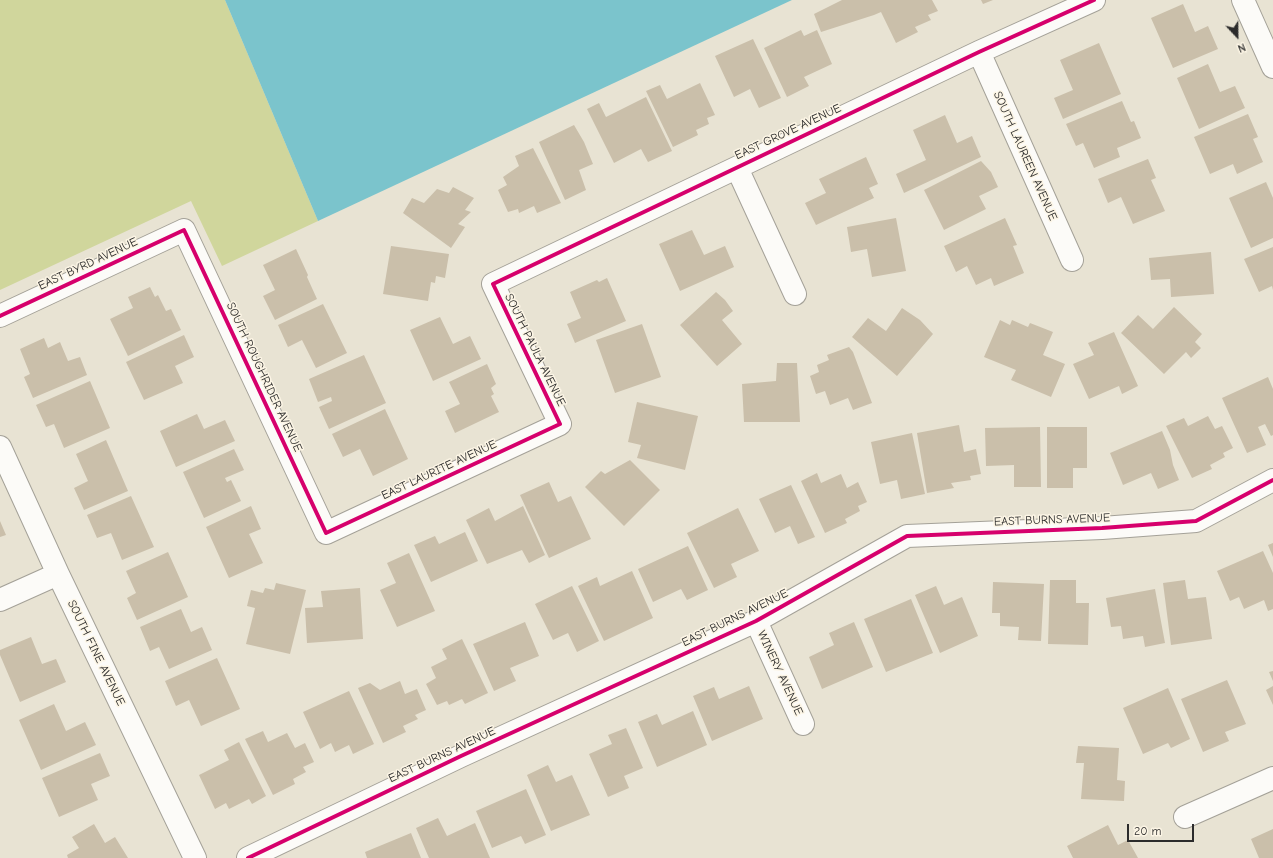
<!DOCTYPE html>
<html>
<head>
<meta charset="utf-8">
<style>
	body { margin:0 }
	#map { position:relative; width:1273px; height:858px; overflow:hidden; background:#e8e3d3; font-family:"Comic Neue",sans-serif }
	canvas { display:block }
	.north { position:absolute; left:1217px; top:16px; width:40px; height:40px; -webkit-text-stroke:3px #fcf5e5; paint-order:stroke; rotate:158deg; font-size:11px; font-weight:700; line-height:16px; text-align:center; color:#2b2b2b }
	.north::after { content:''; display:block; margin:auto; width:14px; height:18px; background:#2b2b2b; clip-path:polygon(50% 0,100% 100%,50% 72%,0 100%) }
	.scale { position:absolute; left:1127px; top:824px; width:67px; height:18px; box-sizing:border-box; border:2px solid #2b2b2b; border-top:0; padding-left:5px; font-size:12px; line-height:14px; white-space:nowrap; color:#2b2b2b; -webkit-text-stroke:3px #fcf5e5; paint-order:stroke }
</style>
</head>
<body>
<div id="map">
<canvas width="1273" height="858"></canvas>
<div class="north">N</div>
<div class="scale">20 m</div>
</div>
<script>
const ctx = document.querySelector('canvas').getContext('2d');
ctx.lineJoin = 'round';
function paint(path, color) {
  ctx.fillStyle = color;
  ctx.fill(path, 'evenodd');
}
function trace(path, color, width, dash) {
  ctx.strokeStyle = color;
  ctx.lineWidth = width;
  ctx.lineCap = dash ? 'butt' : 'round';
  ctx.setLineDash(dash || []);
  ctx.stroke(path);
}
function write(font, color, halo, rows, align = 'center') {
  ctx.font = font + ' "Comic Neue",sans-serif';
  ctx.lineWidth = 3;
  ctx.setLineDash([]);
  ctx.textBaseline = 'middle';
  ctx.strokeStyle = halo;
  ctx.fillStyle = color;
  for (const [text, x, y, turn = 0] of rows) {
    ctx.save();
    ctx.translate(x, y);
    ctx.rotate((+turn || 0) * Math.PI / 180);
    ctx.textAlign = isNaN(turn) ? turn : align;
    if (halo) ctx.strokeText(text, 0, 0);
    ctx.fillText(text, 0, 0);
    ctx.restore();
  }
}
paint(new Path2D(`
	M 0,0 L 225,0 L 318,221 L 222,266 L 191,201 L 0,290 Z`), '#d0d69c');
paint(new Path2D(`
	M 225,0 L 792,0 L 318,221 Z`), '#7bc4cc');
paint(new Path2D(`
	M 842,0 L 932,0 L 938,11 L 928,15 L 931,20 L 915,27 L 918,32 L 896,43 L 881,12 L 874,15 L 821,32 L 814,14 Z
	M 981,0 L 993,0 L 983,4 Z
	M 1183,4 L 1195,32 L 1208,26 L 1218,49 L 1173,68 L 1151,18 Z
	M 801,30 L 804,36 L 817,30 L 832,64 L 804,77 L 809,86 L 787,97 L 764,48 Z
	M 753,39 L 781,98 L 759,108 L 750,89 L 734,97 L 715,56 Z
	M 1099,43 L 1121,94 L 1063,119 L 1054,98 L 1073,90 L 1060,60 Z
	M 1208,64 L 1220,92 L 1235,86 L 1245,108 L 1199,129 L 1177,78 Z
	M 700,83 L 715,115 L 707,118 L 709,124 L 696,130 L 698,135 L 673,147 L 646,91 L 660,85 L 667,99 Z
	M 646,97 L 672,151 L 648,162 L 641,149 L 614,163 L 587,109 L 599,103 L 606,117 Z
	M 1122,101 L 1131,122 L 1134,121 L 1141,138 L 1117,148 L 1120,157 L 1094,168 L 1083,143 L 1076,146 L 1066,124 Z
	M 1248,114 L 1258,137 L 1253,139 L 1263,162 L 1237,174 L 1233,164 L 1210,174 L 1194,137 Z
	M 945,115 L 957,143 L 972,136 L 981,157 L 904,193 L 896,174 L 926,160 L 913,130 Z
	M 574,125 L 584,142 L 593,164 L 579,170 L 586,190 L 565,200 L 539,142 Z
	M 533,148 L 561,203 L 537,213 L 534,206 L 519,213 L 518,209 L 508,212 L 498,190 L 507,185 L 503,177 L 519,166 L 515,156 Z
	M 866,157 L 878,184 L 869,188 L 874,198 L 816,225 L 805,203 L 826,193 L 819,179 Z
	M 1148,159 L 1156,178 L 1151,180 L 1165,211 L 1133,224 L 1121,197 L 1108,203 L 1098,179 Z
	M 981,161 L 991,172 L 998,187 L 979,196 L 986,209 L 944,230 L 924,190 Z
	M 1266,182 L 1273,198 L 1273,238 L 1251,248 L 1229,198 Z
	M 453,187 L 474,198 L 465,210 L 471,212 L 458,224 L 465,227 L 451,248 L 403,213 L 412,198 L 424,203 L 437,189 L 449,193 Z
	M 896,218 L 906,271 L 872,277 L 867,249 L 851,252 L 847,227 Z
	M 1005,218 L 1017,245 L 1013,246 L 1024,273 L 994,286 L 991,278 L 976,285 L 967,266 L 956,272 L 944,246 Z
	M 692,230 L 704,255 L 725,246 L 734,267 L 680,291 L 659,244 Z
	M 391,246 L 449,254 L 445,278 L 436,276 L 435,283 L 431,282 L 428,301 L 383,294 Z
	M 1273,247 L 1273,290 L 1272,286 L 1259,292 L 1244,259 Z
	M 296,249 L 308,275 L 307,277 L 317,299 L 275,320 L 263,296 L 275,290 L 263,265 Z
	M 1211,252 L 1214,294 L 1171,297 L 1170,279 L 1151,280 L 1149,258 Z
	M 607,278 L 626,321 L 575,343 L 567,324 L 581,318 L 570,292 L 597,280 L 599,282 Z
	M 150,287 L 155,297 L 158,295 L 166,311 L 171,309 L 181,330 L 128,356 L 110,319 L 133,308 L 128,297 Z
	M 716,292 L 725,300 L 733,311 L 722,320 L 742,344 L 717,366 L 680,325 Z
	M 323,304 L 347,353 L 316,368 L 302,340 L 288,347 L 278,325 Z
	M 1174,307 L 1202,334 L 1195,342 L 1201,348 L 1191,358 L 1186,352 L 1164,374 L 1121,333 L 1138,315 L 1153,329 Z
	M 902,308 L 920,320 L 933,334 L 897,376 L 852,337 L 868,318 L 886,331 Z
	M 440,317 L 453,344 L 470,336 L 481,359 L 433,381 L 410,330 Z
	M 1000,320 L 1010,325 L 1012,320 L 1028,327 L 1030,323 L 1053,332 L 1043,355 L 1065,364 L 1051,397 L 1011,380 L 1016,370 L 984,357 Z
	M 642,324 L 661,377 L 615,393 L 596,340 Z
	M 1114,332 L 1138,386 L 1122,394 L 1119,386 L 1089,399 L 1073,364 L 1094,355 L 1088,343 Z
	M 184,335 L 194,357 L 175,366 L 183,383 L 144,400 L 126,362 Z
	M 44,338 L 48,348 L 60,342 L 68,361 L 80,357 L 87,375 L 33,398 L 24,377 L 30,374 L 20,349 Z
	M 849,347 L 853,352 L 872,403 L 853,410 L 848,398 L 830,405 L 825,391 L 816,394 L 810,376 L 819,372 L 817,365 L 829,360 L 827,355 Z
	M 364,355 L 386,403 L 329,429 L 319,407 L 332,401 L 331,397 L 318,402 L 309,379 Z
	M 777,363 L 797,363 L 800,422 L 744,422 L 742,384 L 776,381 Z
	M 487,364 L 496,384 L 491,388 L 494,394 L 491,396 L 499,412 L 455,433 L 445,411 L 460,404 L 449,382 Z
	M 1268,377 L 1273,389 L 1273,435 L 1271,436 L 1265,424 L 1258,427 L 1266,445 L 1247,453 L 1222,398 Z
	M 90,381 L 110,428 L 64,448 L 54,424 L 46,427 L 36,405 Z
	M 637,402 L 698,416 L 685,470 L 637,458 L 641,445 L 628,442 Z
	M 385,409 L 408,459 L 373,476 L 360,449 L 343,457 L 332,434 Z
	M 197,414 L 204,429 L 225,420 L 235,441 L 176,467 L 160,431 Z
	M 1208,416 L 1215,429 L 1222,426 L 1233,448 L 1223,453 L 1225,457 L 1210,465 L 1212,469 L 1192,478 L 1166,426 L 1184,418 L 1188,426 Z
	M 959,425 L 964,452 L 976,449 L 981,474 L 970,476 L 971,480 L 951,483 L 954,488 L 927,493 L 917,433 Z
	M 1040,427 L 1041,487 L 1014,487 L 1014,465 L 986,466 L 985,428 Z
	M 1047,427 L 1087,427 L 1087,468 L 1073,468 L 1073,488 L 1047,488 Z
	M 1162,431 L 1170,450 L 1173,465 L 1179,480 L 1158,489 L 1151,473 L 1123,485 L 1110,453 Z
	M 912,433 L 925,494 L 901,499 L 897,480 L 880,484 L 871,442 Z
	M 106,440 L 128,491 L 84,510 L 74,488 L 88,481 L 76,454 Z
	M 234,449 L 244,470 L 225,478 L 227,482 L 231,480 L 241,501 L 204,518 L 183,472 Z
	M 630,460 L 660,490 L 624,526 L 585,487 L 601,471 L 605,474 Z
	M 817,473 L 821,483 L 841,474 L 847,488 L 858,482 L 867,502 L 858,506 L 860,511 L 845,519 L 847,523 L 825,533 L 801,481 Z
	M 549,482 L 558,502 L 571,496 L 591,539 L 549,558 L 520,495 Z
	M 791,485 L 815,537 L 798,544 L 790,526 L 775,533 L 759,499 Z
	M 131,496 L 154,547 L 122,560 L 111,533 L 97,538 L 87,515 Z
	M 251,506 L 261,529 L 249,534 L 263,563 L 229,578 L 206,527 Z
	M 523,506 L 545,555 L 529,563 L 522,550 L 487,564 L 466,520 L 489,508 L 495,521 Z
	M 738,508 L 759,551 L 731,564 L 737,577 L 714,588 L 687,533 Z
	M 0,521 L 6,535 L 0,537 Z
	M 465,532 L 478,561 L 431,582 L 414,545 L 435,536 L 439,544 Z
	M 1273,543 L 1273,557 L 1268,545 Z
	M 688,546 L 708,590 L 687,600 L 681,589 L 653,602 L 638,569 Z
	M 1263,551 L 1273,573 L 1273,609 L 1268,611 L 1264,600 L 1244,609 L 1239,597 L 1230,601 L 1217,571 Z
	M 168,552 L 188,597 L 137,620 L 127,598 L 136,593 L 126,571 Z
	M 409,553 L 435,611 L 397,627 L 380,590 L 396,583 L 387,563 Z
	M 632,571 L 653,618 L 604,641 L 578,586 L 597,577 L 600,586 Z
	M 1050,580 L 1076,580 L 1076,603 L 1089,603 L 1088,645 L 1048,644 Z
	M 1185,580 L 1188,599 L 1206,597 L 1212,639 L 1171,645 L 1163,583 Z
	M 993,582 L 1044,584 L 1041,641 L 1018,640 L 1019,627 L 1000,626 L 1000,613 L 992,613 Z
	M 276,583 L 306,590 L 290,654 L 246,644 L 255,608 L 247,606 L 251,590 L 263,593 L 265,588 L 274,590 Z
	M 572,586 L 599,641 L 577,652 L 568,633 L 553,640 L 535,604 Z
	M 936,586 L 944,605 L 962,597 L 978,636 L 940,653 L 915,595 Z
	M 360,588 L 363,639 L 307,643 L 305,608 L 323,607 L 321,591 Z
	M 1155,589 L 1165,643 L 1145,647 L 1143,636 L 1123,639 L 1121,626 L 1111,627 L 1106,598 Z
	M 911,599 L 933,653 L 886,672 L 864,619 Z
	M 181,609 L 191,632 L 202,627 L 212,650 L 169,669 L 159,647 L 150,651 L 140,627 Z
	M 525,622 L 539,656 L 510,668 L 516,681 L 494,691 L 473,644 Z
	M 854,622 L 873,667 L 822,689 L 809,657 L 834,645 L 829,633 Z
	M 31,637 L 42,664 L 56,659 L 66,682 L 20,702 L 0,655 L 0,650 Z
	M 462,639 L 488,693 L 465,704 L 462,699 L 449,705 L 447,701 L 437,705 L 426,684 L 436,678 L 431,667 L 447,659 L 442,649 Z
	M 217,658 L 240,709 L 201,726 L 189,700 L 176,706 L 165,681 Z
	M 1273,671 L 1273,681 L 1269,672 Z
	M 1227,680 L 1246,724 L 1225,732 L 1229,741 L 1203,752 L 1181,699 Z
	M 400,681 L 405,694 L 417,689 L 426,710 L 415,715 L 418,719 L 403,726 L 406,732 L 383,743 L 358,688 L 370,683 L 380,690 Z
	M 749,686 L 763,719 L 712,741 L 693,696 L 714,687 L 719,699 Z
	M 1273,686 L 1273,705 L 1266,690 Z
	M 1168,688 L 1190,739 L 1171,748 L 1168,743 L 1143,754 L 1123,708 Z
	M 349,691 L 374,744 L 353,754 L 349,745 L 335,752 L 331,743 L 320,749 L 303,712 Z
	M 54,704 L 66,731 L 85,722 L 96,745 L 41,770 L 19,720 Z
	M 693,711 L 707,745 L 657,767 L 638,722 L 657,714 L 662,725 Z
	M 626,728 L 643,768 L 624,776 L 629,788 L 608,797 L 589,754 L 612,744 L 608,735 Z
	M 263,731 L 268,742 L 287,733 L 295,748 L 305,743 L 314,762 L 303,767 L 306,772 L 293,779 L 295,784 L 273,795 L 245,739 Z
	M 239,742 L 266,796 L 252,804 L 249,799 L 229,809 L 226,803 L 215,809 L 199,775 L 229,760 L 224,750 Z
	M 1078,746 L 1119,748 L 1117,780 L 1125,781 L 1124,801 L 1081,799 L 1084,763 L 1076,763 Z
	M 100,753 L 110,776 L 91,784 L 98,800 L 59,817 L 42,778 Z
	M 548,765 L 556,782 L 572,775 L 590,815 L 551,831 L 527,775 Z
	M 526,789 L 546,835 L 525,844 L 521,836 L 492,848 L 476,811 Z
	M 438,818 L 447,836 L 475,823 L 490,858 L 429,858 L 416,828 Z
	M 94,824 L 105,843 L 115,837 L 128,858 L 68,858 L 67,855 L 79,848 L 72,837 Z
	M 1108,825 L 1118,845 L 1128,840 L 1138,858 L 1073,858 L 1067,846 Z
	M 1273,829 L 1273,858 L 1259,858 L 1251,839 Z
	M 411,833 L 421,858 L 367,858 L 365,852 Z`), '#cabfaa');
const street = new Path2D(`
	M 1243,0 L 1273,67
	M 979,52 L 1072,260
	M 737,168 L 795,294
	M 0,316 L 184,230 L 326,533 L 560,424 L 493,284 L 979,52 L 1094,0
	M 0,447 L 58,574 L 195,858
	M 0,600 L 58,574
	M 756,621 L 803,724
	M 1185,817 L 1273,778
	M 248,858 L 461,756 L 756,621 L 907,536 L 1102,528 L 1196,521 L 1273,480`);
trace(street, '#a4a198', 24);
trace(street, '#fcfbf8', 22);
trace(new Path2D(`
	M 0,316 L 184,230 L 326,533 L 560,424 L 493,284 L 979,52 L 1094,0
	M 248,858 L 461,756 L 756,621 L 907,536 L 1102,528 L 1196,521 L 1273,480`), '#d6006c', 4);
write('12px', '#2b2b2b', '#fcf5e5', [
	["EAST GROVE AVENUE",788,132,-25],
	["SOUTH LAUREEN AVENUE",1025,156,66],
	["EAST BYRD AVENUE",88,264,-25],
	["SOUTH PAULA AVENUE",535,350,64],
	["SOUTH ROUGHRIDER AVENUE",264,377,65],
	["EAST LAURITE AVENUE",439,470,-25],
	["EAST BURNS AVENUE",1052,520,-2],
	["EAST BURNS AVENUE",735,618,-26],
	["SOUTH FINE AVENUE",96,653,64],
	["WINERY AVENUE",780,673,65],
	["EAST BURNS AVENUE",442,755,-25]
]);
</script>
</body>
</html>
